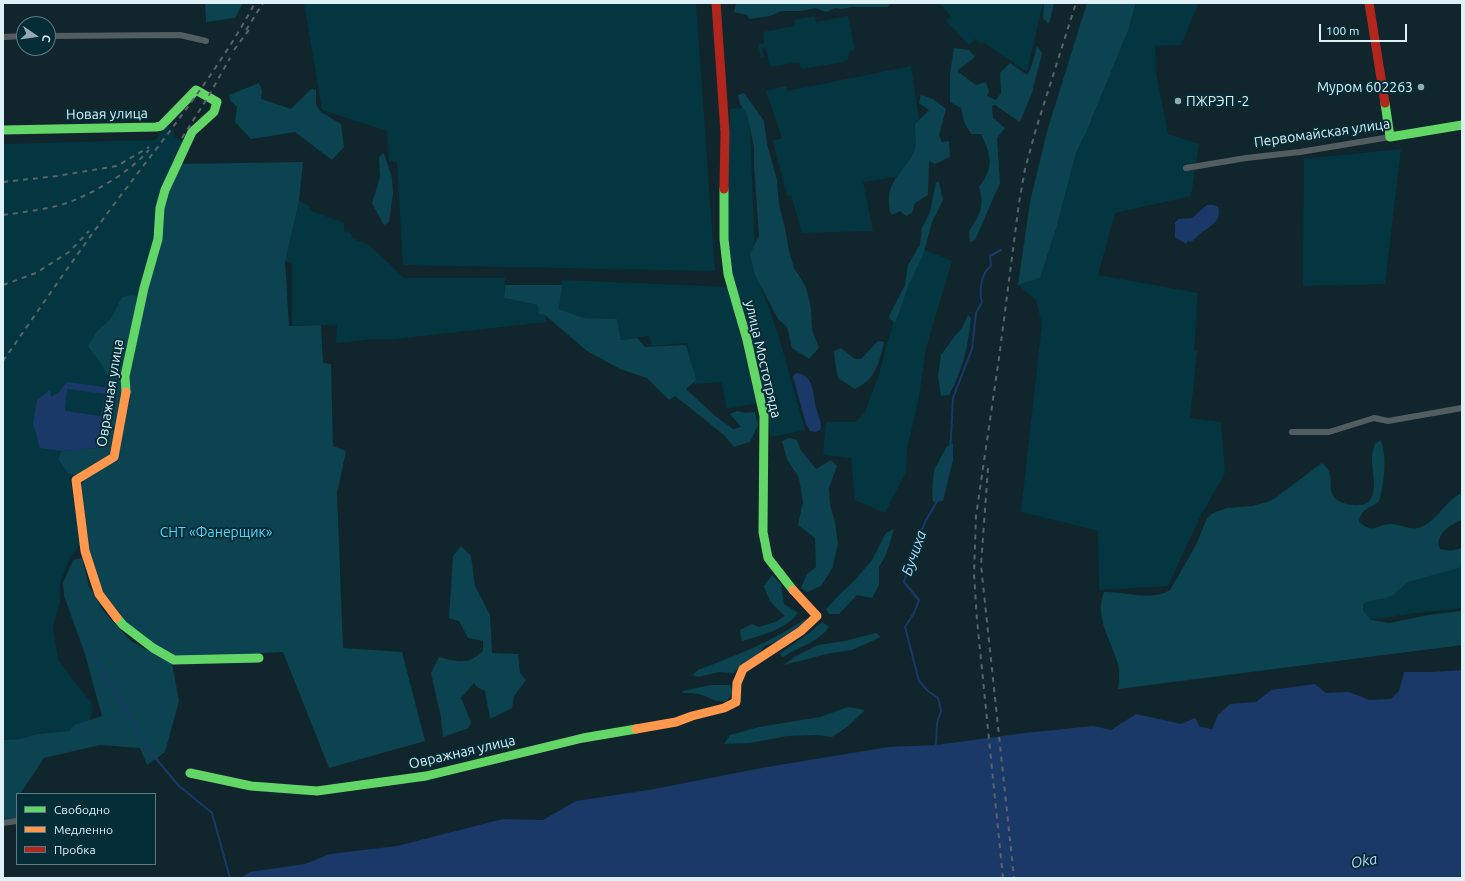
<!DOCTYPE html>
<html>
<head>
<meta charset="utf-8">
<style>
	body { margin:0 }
	#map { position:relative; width:1465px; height:881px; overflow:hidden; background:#10262c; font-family:Ubuntu,sans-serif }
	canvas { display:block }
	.frame { position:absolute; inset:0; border:4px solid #ddf1f7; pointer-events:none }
	.legend { position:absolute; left:16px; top:793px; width:140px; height:72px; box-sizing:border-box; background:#052d37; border:1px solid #5b7b84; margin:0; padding:5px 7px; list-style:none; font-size:12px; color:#ddf1f7 }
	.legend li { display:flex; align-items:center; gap:8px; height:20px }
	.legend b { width:20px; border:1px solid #5b7b84 }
	.north { position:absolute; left:16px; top:16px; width:40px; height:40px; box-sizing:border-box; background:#052d37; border:1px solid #5b7b84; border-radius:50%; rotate:103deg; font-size:11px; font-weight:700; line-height:16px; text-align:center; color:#ddf1f7 }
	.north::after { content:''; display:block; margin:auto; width:14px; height:18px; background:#95aab0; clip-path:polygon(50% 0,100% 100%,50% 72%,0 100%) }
	.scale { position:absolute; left:1319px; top:24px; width:88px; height:18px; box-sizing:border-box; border:2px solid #ddf1f7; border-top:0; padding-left:5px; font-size:12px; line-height:14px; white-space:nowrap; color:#ddf1f7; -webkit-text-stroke:3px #052d37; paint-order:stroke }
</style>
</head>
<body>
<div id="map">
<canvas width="1465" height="881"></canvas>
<div class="frame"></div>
<ul class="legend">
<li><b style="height:5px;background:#63d668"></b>Свободно</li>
<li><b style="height:5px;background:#ff974d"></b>Медленно</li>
<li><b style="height:5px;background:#b3261e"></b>Пробка</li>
</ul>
<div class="north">С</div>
<div class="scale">100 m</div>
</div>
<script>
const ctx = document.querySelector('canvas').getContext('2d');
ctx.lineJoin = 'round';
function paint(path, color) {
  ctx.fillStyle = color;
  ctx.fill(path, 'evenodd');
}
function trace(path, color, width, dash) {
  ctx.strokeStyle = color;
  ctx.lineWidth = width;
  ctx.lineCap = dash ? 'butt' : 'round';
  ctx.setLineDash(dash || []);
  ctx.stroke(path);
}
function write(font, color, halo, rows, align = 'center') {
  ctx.font = font + ' Ubuntu,sans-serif';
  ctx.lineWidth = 4;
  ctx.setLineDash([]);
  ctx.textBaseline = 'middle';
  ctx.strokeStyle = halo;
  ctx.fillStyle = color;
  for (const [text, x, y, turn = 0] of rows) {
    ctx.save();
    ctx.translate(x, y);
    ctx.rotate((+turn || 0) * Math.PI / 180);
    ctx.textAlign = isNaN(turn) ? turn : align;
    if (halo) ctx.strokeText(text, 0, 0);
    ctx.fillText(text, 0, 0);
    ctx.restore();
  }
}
paint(new Path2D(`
	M 304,3 L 696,3 L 715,271 L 403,265 L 397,162 L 389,161 L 387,131 L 322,110 Z
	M 942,3 L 1043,3 L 1027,72 L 983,42 L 981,44 L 975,39 L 969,45 L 946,21 L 951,16 L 941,5 Z
	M 1137,3 L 1194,3 L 1198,4 L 1181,45 L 1155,46 L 1156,72 L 1168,134 L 1199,144 L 1191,196 L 1115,213 L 1098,275 L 1198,293 L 1194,350 L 1197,351 L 1190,418 L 1221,422 L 1225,473 L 1201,515 L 1168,586 L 1099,590 L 1098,531 L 1021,512 L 1042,324 L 1036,300 L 1018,285 L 1040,278 L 1056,229 L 1076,153 L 1092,119 Z
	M 815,16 L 816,22 L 848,16 L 855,50 L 849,51 L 848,60 L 844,62 L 801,69 L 799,62 L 770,67 L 766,48 L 762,49 L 764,57 L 761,57 L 759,49 L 759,44 L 764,43 L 763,32 L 795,26 L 795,20 Z
	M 911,66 L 927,172 L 863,182 L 873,231 L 802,233 L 791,195 L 787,196 L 773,141 L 782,138 L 766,91 L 786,86 L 788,91 Z
	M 749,107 L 756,272 L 779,337 L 805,430 L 771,437 L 755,369 L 729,275 L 727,205 L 730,109 Z
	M 167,126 L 173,130 L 174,136 L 186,144 L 163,187 L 155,242 L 109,455 L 70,478 L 81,544 L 70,558 L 60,583 L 60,601 L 53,627 L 58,660 L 84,694 L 91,701 L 92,712 L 89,721 L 74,725 L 69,731 L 37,734 L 20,739 L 3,740 L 3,144 L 155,140 Z
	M 1401,149 L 1385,284 L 1303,286 L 1304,159 Z
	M 299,201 L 308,205 L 312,211 L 344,223 L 344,231 L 351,233 L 352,238 L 369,245 L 404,278 L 505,278 L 504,298 L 539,305 L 545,315 L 546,322 L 395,339 L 375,339 L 336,343 L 337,325 L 292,325 L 292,263 L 285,262 Z
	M 918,247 L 952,261 L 926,348 L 918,403 L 907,448 L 906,472 L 885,513 L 855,500 L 851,458 L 823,455 L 826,422 L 855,422 L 865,412 L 879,374 L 897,308 Z
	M 562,280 L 729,287 L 756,403 L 727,409 L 721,382 L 695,384 L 687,343 L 652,346 L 649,336 L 621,340 L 617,319 L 584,318 L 559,309 Z
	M 1462,565 L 1462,608 L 1415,613 L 1272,635 L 1425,573 Z`), '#033641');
paint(new Path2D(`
	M 205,3 L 243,3 L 235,18 L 206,22 Z
	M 736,3 L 890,3 L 888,7 L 851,7 L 842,9 L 835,8 L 826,12 L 816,8 L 801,11 L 782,11 L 770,16 L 750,19 L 747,15 L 734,12 Z
	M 1044,3 L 1054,3 L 1049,24 L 1043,18 Z
	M 1087,3 L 1136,3 L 1128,30 L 1088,128 L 1076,153 L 1056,229 L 1040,278 L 1018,285 L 1030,202 L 1048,128 Z
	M 1037,46 L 1042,53 L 1032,93 L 1020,122 L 995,105 L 992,106 L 993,118 L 1005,128 L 997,138 L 1000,183 L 975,240 L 970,242 L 969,231 C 980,216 985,205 979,187 C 995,166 991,156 981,134 L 971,134 L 964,122 L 961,108 L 950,102 L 950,74 L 954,48 L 969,50 L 975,57 L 957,71 L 976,85 L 986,82 L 989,91 L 987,96 L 996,100 L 1001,93 L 1000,73 L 1010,63 L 1027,75 L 1032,65 Z
	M 259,83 L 262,91 L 261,99 L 291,109 L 311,89 L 316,90 L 316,105 L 321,112 L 341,124 L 344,147 L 332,160 L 295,132 L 251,139 L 235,122 L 237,107 L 230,100 L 229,95 Z
	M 744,93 L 764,121 L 767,144 L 777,180 L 779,205 L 785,228 L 789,251 L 794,268 L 806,287 L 811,308 L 812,330 L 819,348 L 809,359 L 792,348 L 787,327 L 778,319 L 755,275 L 750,254 L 759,236 L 754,165 L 754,147 L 747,114 L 740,104 L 738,95 Z
	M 921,95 L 933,99 L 946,109 L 939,135 L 942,142 L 949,141 L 950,157 L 935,164 L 929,161 L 928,195 L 915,203 L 912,213 L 906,216 L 900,211 L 892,215 C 889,210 889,206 889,200 C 888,178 909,168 915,149 C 917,142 915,131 915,124 L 929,110 L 919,103 Z
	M 384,153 L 392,178 L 393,194 L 389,222 L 384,225 L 372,203 L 380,177 L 379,157 Z
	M 303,162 L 299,201 L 285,262 L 289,326 L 321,325 L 323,363 L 331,364 L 333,446 L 346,451 L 337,493 L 343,648 L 402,652 L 425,741 L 329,768 L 283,652 L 178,657 L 154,645 L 126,623 L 102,590 L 87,550 L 80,488 L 85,478 L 116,461 L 130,399 L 130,374 L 165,202 L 180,164 Z
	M 936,182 L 939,182 L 943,200 L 932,222 L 923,255 L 910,282 L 895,323 L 890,319 L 889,316 L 905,285 L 908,265 L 920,245 L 922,228 L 930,212 Z
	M 505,285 L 562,285 L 559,309 L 584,318 L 617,319 L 621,340 L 637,338 L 645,347 L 686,345 L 696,380 L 686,389 L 714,415 L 733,429 L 741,427 L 730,414 L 737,411 L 745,413 L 755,412 L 758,425 L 750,442 L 734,447 L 724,435 L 675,396 L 669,400 L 647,378 L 620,369 L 587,351 L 545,315 L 539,314 L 538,305 L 504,298 Z
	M 132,295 L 138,297 L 123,400 L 109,455 L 75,475 L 68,473 L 58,459 L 62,451 L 96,448 L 106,444 C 109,431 116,407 114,395 C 112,376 99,361 88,346 L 98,330 L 111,319 L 122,297 Z
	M 968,315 L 971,318 C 968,346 963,370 949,395 L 941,396 L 938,376 L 941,355 L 954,337 L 962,328 Z
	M 878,341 L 884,342 C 879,363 876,379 855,389 L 838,378 L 835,362 L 834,351 L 841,348 L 855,359 L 861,359 Z
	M 789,438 L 797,440 L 800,449 L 816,469 L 831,460 L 837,466 L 829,488 L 830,505 L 835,522 L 838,544 L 834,560 L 833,567 L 821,586 L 807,592 L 801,588 L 807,574 L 816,567 L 815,538 L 798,525 L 803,502 L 799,478 L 787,459 L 782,441 Z
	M 1380,440 C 1388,454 1384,486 1379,501 C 1370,509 1361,508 1359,522 C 1375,535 1376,524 1391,524 C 1399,524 1410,530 1418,528 C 1437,523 1445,500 1462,493 L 1462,520 C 1450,525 1441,530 1438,543 L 1440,549 C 1448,551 1454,551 1462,548 L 1462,567 L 1408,582 L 1393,595 L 1386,598 L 1368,601 L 1363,604 L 1363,611 L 1371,620 L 1390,623 L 1428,615 L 1462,611 L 1462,645 L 1118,689 C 1119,681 1120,672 1118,664 C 1111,640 1094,617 1104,592 C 1125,591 1151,602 1170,590 L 1196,545 L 1207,518 L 1213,513 L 1227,508 L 1252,506 L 1267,502 L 1274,499 L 1322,463 C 1337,475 1326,485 1334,497 C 1337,502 1348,505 1354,505 C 1384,508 1371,473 1372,456 C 1372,452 1374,448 1375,444 Z
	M 953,444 L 953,460 L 943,501 L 933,502 L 932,493 L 934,470 L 947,446 Z
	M 894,529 L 886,555 L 879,567 L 879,585 L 872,598 L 857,595 L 839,614 L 829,614 L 826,609 L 841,593 L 854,581 L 872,560 L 886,533 Z
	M 461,546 L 471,556 L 475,586 L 490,615 L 492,653 L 518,654 L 520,673 L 526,680 L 514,696 L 512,708 L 490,719 L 485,691 L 477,687 L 474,683 L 461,698 L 471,722 L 469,728 L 443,737 L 441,717 L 431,673 L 439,657 C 457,662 469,665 483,651 L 483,641 L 468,638 L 459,621 L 449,618 L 453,556 Z
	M 82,558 L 89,586 L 105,613 L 131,641 L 172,664 L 179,701 L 165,752 L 147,765 L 140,748 L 100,745 L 44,758 L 20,794 L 17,794 L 17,818 L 3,820 L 3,740 L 20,739 L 37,734 L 69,731 L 74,725 L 102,716 L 84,651 L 64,596 L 63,583 L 73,560 Z
	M 772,575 L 781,585 L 784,604 L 798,613 C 785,630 762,635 742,641 L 740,630 L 752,624 L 759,627 L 775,622 L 785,616 C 772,603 770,604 764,586 Z
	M 805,619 L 804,626 L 788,638 L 764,646 C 758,659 743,662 734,673 L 719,672 L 699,677 L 692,675 L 698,670 C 735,656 772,642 805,619 Z
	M 822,622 L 829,627 C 819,642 798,647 783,657 L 779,654 L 808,634 Z
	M 876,633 L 881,637 L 852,650 L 831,653 L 784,665 L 794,657 L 818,645 L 845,641 Z
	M 711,685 L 730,685 L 733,692 L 727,701 C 713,702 714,699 702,695 C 696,693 689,693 682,693 L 683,691 Z
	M 848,707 L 865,710 L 847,727 L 832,737 L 817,735 L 787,736 L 750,743 L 724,744 L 730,735 L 759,727 L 820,717 Z`), '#0b4351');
paint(new Path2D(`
	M 1207,205 L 1214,205 L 1218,207 C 1222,222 1211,225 1201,233 C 1197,236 1195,239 1191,242 L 1188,241 L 1186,244 L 1175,237 L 1175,223 L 1178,219 L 1192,218 Z
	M 796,373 C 814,374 813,394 816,408 C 818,415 821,421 821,427 L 820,430 L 815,432 L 810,431 L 806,424 L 793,377 Z
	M 67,382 L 111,388 L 104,440 L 96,448 L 62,451 L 40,448 L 33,423 L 37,400 L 50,390 L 51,397 L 59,392 ZM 67,389 L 105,394 L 101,416 L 65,411 Z
	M 1462,670 L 1462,878 L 241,878 L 250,872 L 305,864 L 330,854 L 397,846 L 503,819 L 543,820 L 576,801 L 649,790 L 767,767 L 889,747 L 936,745 L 1025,733 L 1093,726 L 1111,730 L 1136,714 L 1181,724 L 1195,718 L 1200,727 L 1212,729 L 1218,715 L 1230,704 L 1256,702 L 1271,690 L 1315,684 L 1326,693 L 1349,692 L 1369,700 L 1391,699 L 1399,691 L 1404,672 L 1433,672 Z`), '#1a3968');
trace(new Path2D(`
	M 93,654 L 109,682 L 153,755 L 178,785 L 212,813 L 230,878
	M 936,747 L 937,723 L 941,711 L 938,698 L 928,691 L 919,681 L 905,627 L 914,613 L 919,600 L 904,582 L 913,552 L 925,522 L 939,498 L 950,455 L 953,398 L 972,349 L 976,313 L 982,302 C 979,290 981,273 991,266 L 990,256 L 1001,250`), '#1a3968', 2);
trace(new Path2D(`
	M 48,36 L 180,35 L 206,41
	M 3,37 L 24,36
	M 1186,168 L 1246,158 L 1300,152 L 1390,137
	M 1292,432 L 1329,432 L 1374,418 L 1388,421 L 1462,408
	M 3,823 L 17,821`), '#535d5f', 6);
trace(new Path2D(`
	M 1385,103 L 1390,137 L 1462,125
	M 3,130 L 156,127 L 161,126 L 196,90 L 217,102 L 214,112 L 192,132 L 165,190 L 160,208 L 158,239 L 144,288 L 125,376 L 126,392
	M 724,189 L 724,239 L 728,274 L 747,340 L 764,416 L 763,532 L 768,558 L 793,590
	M 117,618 L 123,625 L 153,648 L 174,660 L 259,658
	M 190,773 L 251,786 L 317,791 L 426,776 L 583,738 L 636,729`), '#63d668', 9);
trace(new Path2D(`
	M 117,618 L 99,594 L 85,551 L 76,480 L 114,457 L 126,392
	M 636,729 L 676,722 L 692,716 L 724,708 L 736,702 L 737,683 L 743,669 L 801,631 L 817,616 L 793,590`), '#ff974d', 9);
trace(new Path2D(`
	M 716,3 L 725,132 L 724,189
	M 1369,3 L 1385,103`), '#b3261e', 9);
trace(new Path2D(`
	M 246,30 L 263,3
	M 234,50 L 251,27
	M 182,138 L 208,97 L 230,58
	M 3,182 L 57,176 L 117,166 L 149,147
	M 3,215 C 24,212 51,209 70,202 C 99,190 128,173 149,150
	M 3,285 L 36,273 L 69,252 L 89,231
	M 3,361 C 40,308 76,255 115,203 C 164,138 216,75 255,3
	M 988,468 L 981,565 L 1014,878
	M 1003,878 L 977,620 L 974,574 L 976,516 L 999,358 L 1019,203 L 1025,169 L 1036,129 L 1076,3`), '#586468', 2, [5, 5]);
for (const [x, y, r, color] of [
	[1421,87,4,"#95aab0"],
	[1178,101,4,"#95aab0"]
]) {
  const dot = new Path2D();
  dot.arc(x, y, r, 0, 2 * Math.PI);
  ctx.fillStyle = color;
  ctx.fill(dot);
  trace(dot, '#052d37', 1.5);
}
write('14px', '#ddf1f7', '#052d37', [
	["Муром 602263",1413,87],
	["ПЖРЭП -2",1186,101,"left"]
], 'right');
write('14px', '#ddf1f7', '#052d37', [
	["Новая улица",107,114,-1],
	["Первомайская улица",1322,133,-8],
	["улица Мостотряда",763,359,77],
	["Овражная улица",110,393,-81],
	["Овражная улица",462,752,-13]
]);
write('14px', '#4cd7fb', '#052d37', [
	["СНТ «Фанерщик»",216,532]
]);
write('italic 15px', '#bdd2f2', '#052d37', [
	["Бучиха",914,553,-71],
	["Oka",1364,861,-10]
]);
</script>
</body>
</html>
